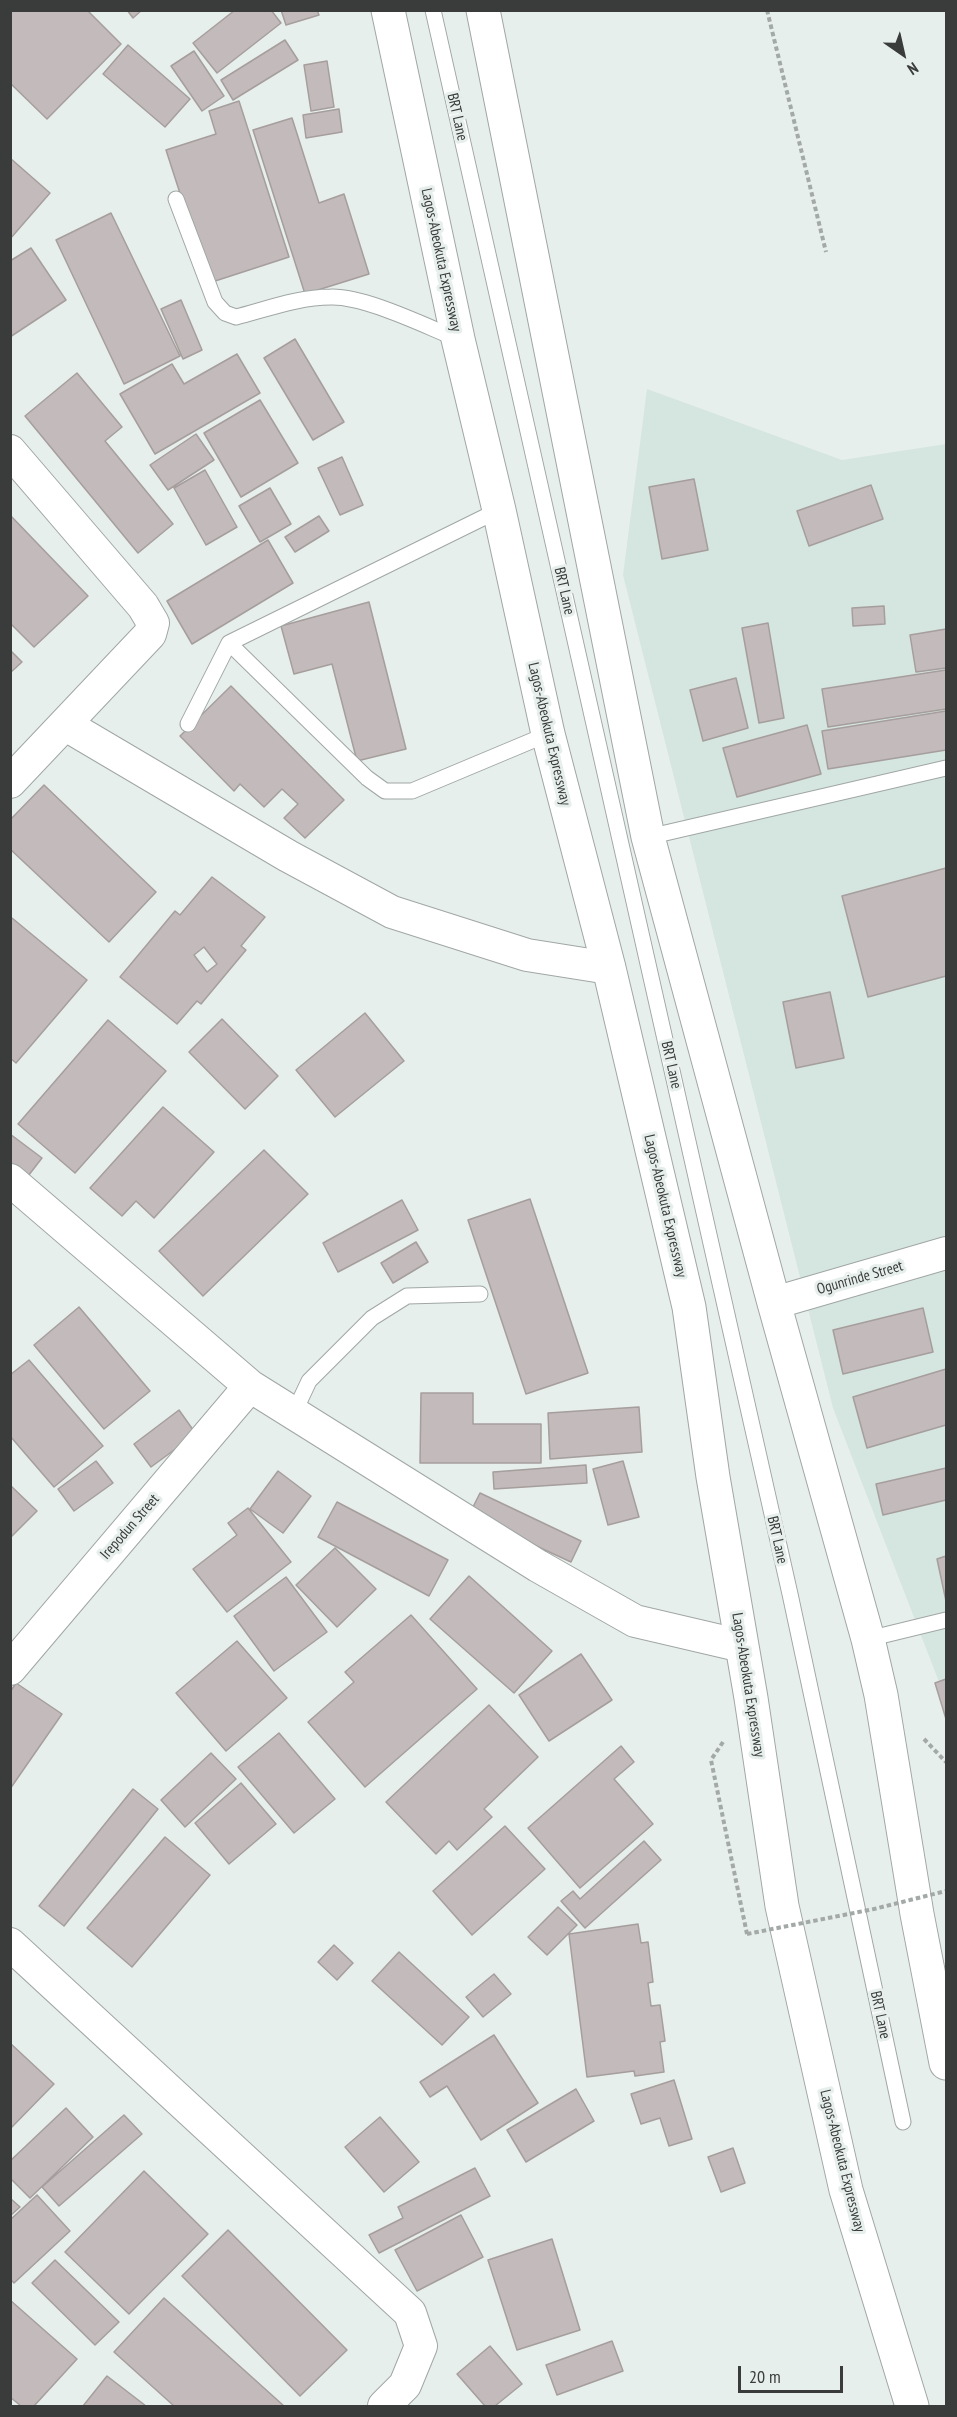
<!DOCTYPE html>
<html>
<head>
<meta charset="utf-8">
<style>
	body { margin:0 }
	#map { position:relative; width:957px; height:2417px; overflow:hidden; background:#e7efec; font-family:"PT Sans Narrow",sans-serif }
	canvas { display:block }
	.frame { position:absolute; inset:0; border:12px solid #393c3b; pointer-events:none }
	.north { position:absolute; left:873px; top:24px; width:60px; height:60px; -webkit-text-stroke:4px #e7efec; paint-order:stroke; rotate:146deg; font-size:16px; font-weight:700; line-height:24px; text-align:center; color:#393c3b }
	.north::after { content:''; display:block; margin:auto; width:21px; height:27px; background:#393c3b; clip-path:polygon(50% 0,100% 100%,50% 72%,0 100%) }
	.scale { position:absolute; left:738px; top:2366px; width:105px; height:27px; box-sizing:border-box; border:3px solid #393c3b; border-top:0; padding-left:8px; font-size:18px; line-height:21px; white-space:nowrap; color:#393c3b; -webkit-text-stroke:4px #e7efec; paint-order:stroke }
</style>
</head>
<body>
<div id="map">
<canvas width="957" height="2417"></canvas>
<div class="frame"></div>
<div class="north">N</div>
<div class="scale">20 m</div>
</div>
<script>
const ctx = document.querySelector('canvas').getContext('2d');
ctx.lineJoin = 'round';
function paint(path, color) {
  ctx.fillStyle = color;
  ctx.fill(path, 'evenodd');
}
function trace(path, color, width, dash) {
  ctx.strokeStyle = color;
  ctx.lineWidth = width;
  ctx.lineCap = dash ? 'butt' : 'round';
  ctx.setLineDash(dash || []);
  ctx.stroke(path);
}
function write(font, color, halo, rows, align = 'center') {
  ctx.font = font + ' "PT Sans Narrow",sans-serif';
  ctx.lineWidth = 6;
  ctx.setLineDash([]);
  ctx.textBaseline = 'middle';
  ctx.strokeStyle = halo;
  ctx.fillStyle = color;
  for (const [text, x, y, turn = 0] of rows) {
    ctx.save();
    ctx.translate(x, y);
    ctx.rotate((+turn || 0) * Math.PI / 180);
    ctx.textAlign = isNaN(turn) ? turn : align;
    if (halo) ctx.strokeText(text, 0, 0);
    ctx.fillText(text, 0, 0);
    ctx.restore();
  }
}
paint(new Path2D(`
	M 647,389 L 842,460 L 946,444 L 946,1700 L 833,1408 L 623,575 Z`), '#d5e5e0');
const building = new Path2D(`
	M 10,10 L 87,10 L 121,44 L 47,119 L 10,83 Z
	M 127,10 L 142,10 L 133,18 Z
	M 235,10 L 271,10 L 281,23 L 217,73 L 193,43 Z
	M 281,10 L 317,10 L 319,15 L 286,25 Z
	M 285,40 L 298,60 L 233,100 L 221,80 Z
	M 128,45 L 190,99 L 165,127 L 103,74 Z
	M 194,51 L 224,96 L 202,111 L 171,66 Z
	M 327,61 L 334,107 L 311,111 L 304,65 Z
	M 239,101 L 289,257 L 209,283 L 166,150 L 216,134 L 209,111 Z
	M 339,109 L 342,132 L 306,138 L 303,115 Z
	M 292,118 L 319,203 L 344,194 L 369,274 L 305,294 L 253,130 Z
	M 10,158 L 50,193 L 10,239 Z
	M 111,213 L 180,356 L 124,384 L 56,240 Z
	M 31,248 L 66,300 L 10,337 L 10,261 Z
	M 181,300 L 202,350 L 183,359 L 161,309 Z
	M 295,339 L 344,422 L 313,440 L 264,358 Z
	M 237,354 L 260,393 L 155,454 L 120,394 L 172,364 L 184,384 Z
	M 77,373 L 122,427 L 105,441 L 173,524 L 138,553 L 25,416 Z
	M 260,400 L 298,463 L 241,497 L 204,433 Z
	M 196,434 L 214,460 L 168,490 L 150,465 Z
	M 342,457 L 363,505 L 340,515 L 318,468 Z
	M 205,470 L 237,527 L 206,545 L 174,488 Z
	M 694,479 L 708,550 L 662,559 L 649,487 Z
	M 871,485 L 883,519 L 809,546 L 797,511 Z
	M 270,488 L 291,524 L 260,542 L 239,506 Z
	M 10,515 L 88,596 L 34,647 L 10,623 Z
	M 319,516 L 329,531 L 295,552 L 285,537 Z
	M 268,540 L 293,583 L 192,644 L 167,601 Z
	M 369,602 L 406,749 L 357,761 L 332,664 L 294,674 L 281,626 Z
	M 884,606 L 885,624 L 853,626 L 852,608 Z
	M 768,623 L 784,718 L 759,723 L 742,628 Z
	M 946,629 L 946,668 L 916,672 L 910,635 Z
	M 10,650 L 22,662 L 10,673 Z
	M 946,670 L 946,709 L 828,727 L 822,689 Z
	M 736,678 L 748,728 L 703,741 L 690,690 Z
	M 231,686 L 344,800 L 305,838 L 284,818 L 298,804 L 282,789 L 264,807 L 240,784 L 234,791 L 180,736 Z
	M 946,711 L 946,750 L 828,769 L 822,731 Z
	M 807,725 L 821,774 L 737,797 L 723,748 Z
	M 44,785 L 156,892 L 109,942 L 10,849 L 10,820 Z
	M 946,868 L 946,976 L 868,997 L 842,896 Z
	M 212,877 L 265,917 L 241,946 L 246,950 L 201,1004 L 197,1001 L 177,1024 L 120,977 L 175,911 L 180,915 Z
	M 12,918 L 87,980 L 16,1063 L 10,1058 L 10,921 Z
	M 204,947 L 217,964 L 207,972 L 194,955 Z
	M 830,992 L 844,1058 L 796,1068 L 783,1002 Z
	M 365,1013 L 404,1061 L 335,1117 L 296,1070 Z
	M 222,1019 L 278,1076 L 245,1109 L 189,1052 Z
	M 108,1020 L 166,1071 L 75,1173 L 18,1124 Z
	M 163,1107 L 214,1152 L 154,1218 L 136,1201 L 122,1216 L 90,1188 Z
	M 10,1134 L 42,1158 L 25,1180 L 10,1170 Z
	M 264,1150 L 308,1194 L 203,1296 L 159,1251 Z
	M 530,1199 L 588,1373 L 526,1394 L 468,1220 Z
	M 402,1200 L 418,1230 L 338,1272 L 323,1243 Z
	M 416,1242 L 428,1262 L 393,1283 L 381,1263 Z
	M 79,1307 L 150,1391 L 104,1429 L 34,1345 Z
	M 923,1308 L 933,1352 L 843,1374 L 833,1330 Z
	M 29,1360 L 103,1446 L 54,1487 L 10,1436 L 10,1375 Z
	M 946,1369 L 946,1425 L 867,1448 L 853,1397 Z
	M 421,1393 L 473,1393 L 473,1424 L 541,1424 L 541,1463 L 420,1463 Z
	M 639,1407 L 642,1452 L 550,1459 L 548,1413 Z
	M 179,1410 L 196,1434 L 151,1467 L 134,1444 Z
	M 96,1461 L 113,1483 L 74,1511 L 58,1489 Z
	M 623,1461 L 639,1517 L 608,1525 L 593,1469 Z
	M 586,1465 L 587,1483 L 494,1489 L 493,1472 Z
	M 946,1468 L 946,1500 L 883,1515 L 876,1484 Z
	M 278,1471 L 311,1496 L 283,1533 L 250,1509 Z
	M 10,1485 L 37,1511 L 10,1538 Z
	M 480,1493 L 581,1541 L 571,1562 L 469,1515 Z
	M 337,1502 L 448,1560 L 429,1596 L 318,1537 Z
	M 248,1508 L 291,1562 L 227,1612 L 193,1569 L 237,1535 L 228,1523 Z
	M 335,1548 L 376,1589 L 337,1627 L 296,1585 Z
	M 946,1556 L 946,1601 L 937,1559 Z
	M 469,1576 L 552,1651 L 514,1693 L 430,1619 Z
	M 286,1577 L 327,1632 L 274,1671 L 234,1616 Z
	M 411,1615 L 477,1689 L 365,1787 L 308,1722 L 354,1682 L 345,1672 Z
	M 237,1641 L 287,1698 L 226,1751 L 176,1693 Z
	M 581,1654 L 612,1700 L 549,1741 L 519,1695 Z
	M 946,1679 L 946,1719 L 935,1683 Z
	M 16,1683 L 62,1714 L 10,1789 L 10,1692 Z
	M 489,1705 L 538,1757 L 484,1809 L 492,1817 L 457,1850 L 449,1841 L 436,1854 L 386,1802 Z
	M 279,1733 L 335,1799 L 294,1833 L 238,1767 Z
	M 621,1746 L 634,1762 L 614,1779 L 653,1824 L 580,1888 L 528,1828 Z
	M 211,1753 L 236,1779 L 185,1827 L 161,1800 Z
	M 241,1783 L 276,1824 L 229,1864 L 195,1823 Z
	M 133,1789 L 158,1809 L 64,1926 L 39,1906 Z
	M 505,1826 L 545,1869 L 472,1935 L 433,1891 Z
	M 165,1837 L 210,1875 L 132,1967 L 87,1928 Z
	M 644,1841 L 661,1860 L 585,1928 L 561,1901 L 573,1891 L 580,1899 Z
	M 558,1907 L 577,1925 L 547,1955 L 528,1937 Z
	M 638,1924 L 641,1943 L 648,1942 L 653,1982 L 648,1983 L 651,2006 L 660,2005 L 665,2041 L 660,2042 L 664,2072 L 635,2076 L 634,2071 L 587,2077 L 569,1934 Z
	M 334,1945 L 353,1963 L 337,1980 L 318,1962 Z
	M 399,1952 L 469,2017 L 442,2045 L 372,1981 Z
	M 494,1974 L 511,1994 L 483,2017 L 466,1997 Z
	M 494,2035 L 538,2103 L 481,2140 L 447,2086 L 430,2097 L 420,2082 Z
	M 10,2043 L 54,2084 L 10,2129 Z
	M 674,2080 L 692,2139 L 669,2146 L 660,2118 L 641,2124 L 631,2094 Z
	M 576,2089 L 594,2121 L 526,2162 L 507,2130 Z
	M 66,2108 L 93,2137 L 30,2198 L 10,2178 L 10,2161 Z
	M 124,2115 L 142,2134 L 59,2206 L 42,2187 Z
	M 380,2117 L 419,2162 L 384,2192 L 345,2147 Z
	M 733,2148 L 745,2183 L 721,2192 L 708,2157 Z
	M 475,2168 L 490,2196 L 379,2253 L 369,2235 L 403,2218 L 398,2207 Z
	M 144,2171 L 208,2234 L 129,2314 L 65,2252 Z
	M 37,2195 L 70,2231 L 14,2283 L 10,2279 L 10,2220 Z
	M 10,2198 L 20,2207 L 10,2216 Z
	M 461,2215 L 483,2257 L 417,2291 L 395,2250 Z
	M 228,2230 L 347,2350 L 300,2396 L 182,2276 Z
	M 552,2239 L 580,2330 L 517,2350 L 488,2260 Z
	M 55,2260 L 119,2322 L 95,2345 L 32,2283 Z
	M 164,2298 L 284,2406 L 174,2406 L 114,2352 Z
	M 10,2300 L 77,2359 L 34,2406 L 21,2406 L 10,2397 Z
	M 612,2341 L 623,2371 L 557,2395 L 546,2365 Z
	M 490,2346 L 522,2384 L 495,2406 L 485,2406 L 457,2374 Z
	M 107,2376 L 146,2406 L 83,2406 Z`);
paint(building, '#c3bbbb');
trace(building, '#a59e9d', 1.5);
const lane = new Path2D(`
	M 433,10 L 790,1594 L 903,2122
	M 176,199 L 215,302 L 225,313 L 236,317 C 267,309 299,297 331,297 C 365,296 425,326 458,339
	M 229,643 L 367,778 L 385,791 L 412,791 L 548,734
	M 188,724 L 229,643 L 499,510
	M 648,837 L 946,768
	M 294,1413 L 309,1381 L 372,1318 L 407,1296 L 480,1294
	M 868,1639 L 946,1620`);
const street = new Path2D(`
	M 10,451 L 143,606 L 153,623 L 150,634 L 10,782
	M 66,725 L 288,856 L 392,912 L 527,955 L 609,968
	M 10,1180 L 250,1386 L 538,1566 L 635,1621 L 742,1646
	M 774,1303 L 946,1253
	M 10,1669 L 250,1386
	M 10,1944 L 410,2313 L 421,2346 L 405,2385 L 384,2406`);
const highway = new Path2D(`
	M 388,10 L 458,339 L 499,510 L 548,734 L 609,968 L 689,1307 L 713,1477 L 751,1698 L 782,1906 L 846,2190 L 912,2406
	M 483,10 L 648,837 L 774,1303 L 868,1639 L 881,1695 L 917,1914 L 946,2063`);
trace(lane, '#a0a7a5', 17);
trace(street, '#a0a7a5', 34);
trace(highway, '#a0a7a5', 35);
trace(new Path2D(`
	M 767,10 L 826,252
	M 924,1739 L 946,1762
	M 723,1742 L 711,1760 L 747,1934`), '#a3a9a7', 4, [4.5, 3]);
trace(lane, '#fff', 15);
trace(street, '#fff', 32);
trace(highway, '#fff', 33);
trace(new Path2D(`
	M 747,1934 L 874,1909 L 946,1891`), '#a3a9a7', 4, [4.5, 3]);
write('15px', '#393c3b', '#e7efec', [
	["BRT Lane",457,117,77],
	["Lagos-Abeokuta Expressway",441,260,78],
	["BRT Lane",564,591,77],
	["Lagos-Abeokuta Expressway",549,734,77],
	["BRT Lane",671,1065,77],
	["Lagos-Abeokuta Expressway",665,1206,77],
	["Ogunrinde Street",860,1278,-16],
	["Irepodun Street",130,1527,-49],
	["BRT Lane",777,1540,77],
	["Lagos-Abeokuta Expressway",748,1685,81],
	["BRT Lane",880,2015,78],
	["Lagos-Abeokuta Expressway",842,2161,76]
]);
</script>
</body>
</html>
